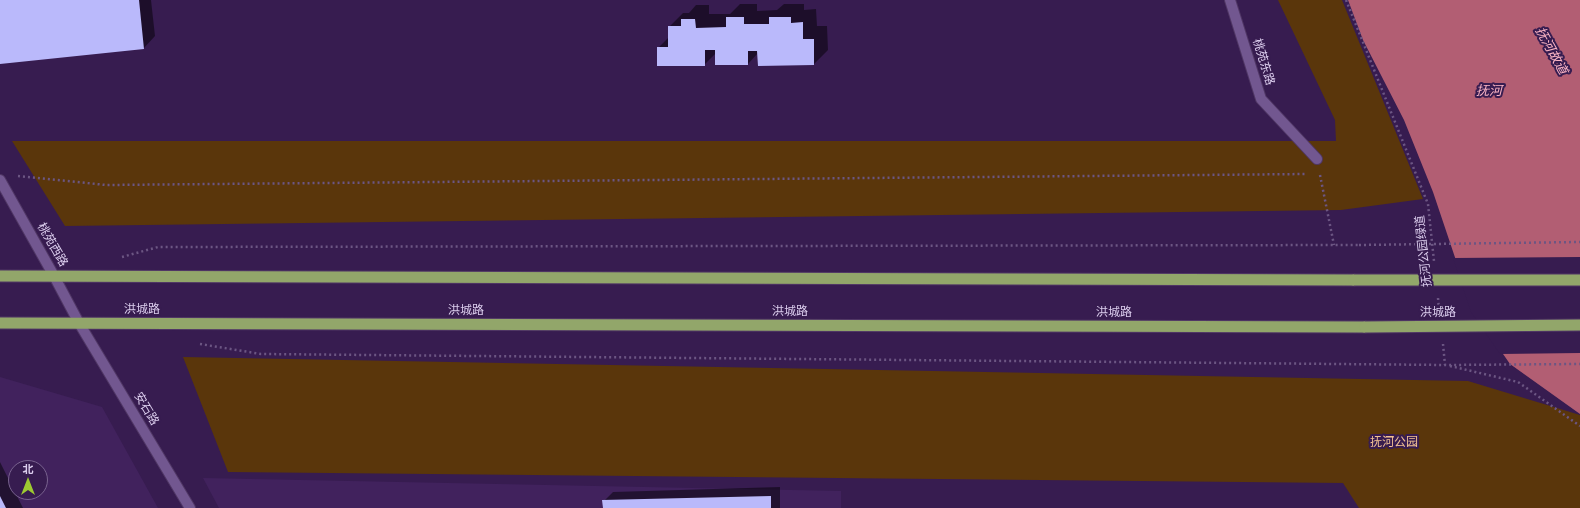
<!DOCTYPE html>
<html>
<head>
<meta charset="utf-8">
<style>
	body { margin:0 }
	#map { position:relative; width:1580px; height:508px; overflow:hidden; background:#371c50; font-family:"Space Grotesk","Noto Sans SC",sans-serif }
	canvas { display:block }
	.north { position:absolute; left:8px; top:460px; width:40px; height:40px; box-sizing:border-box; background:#371c50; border:1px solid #79638f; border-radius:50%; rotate:0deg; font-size:11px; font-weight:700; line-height:16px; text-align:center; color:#dcceee }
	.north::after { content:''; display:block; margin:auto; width:14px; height:18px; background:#9dca31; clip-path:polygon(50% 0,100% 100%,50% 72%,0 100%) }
</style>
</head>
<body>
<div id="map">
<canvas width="1580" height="508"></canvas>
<div class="north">北</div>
</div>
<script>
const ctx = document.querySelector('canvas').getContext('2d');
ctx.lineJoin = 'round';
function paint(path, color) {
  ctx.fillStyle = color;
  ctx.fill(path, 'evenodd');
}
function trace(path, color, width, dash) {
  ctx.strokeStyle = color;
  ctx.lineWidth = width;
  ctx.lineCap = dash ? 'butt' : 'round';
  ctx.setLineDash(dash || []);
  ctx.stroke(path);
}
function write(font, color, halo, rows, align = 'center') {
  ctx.font = font + ' "Space Grotesk","Noto Sans SC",sans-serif';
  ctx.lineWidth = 4;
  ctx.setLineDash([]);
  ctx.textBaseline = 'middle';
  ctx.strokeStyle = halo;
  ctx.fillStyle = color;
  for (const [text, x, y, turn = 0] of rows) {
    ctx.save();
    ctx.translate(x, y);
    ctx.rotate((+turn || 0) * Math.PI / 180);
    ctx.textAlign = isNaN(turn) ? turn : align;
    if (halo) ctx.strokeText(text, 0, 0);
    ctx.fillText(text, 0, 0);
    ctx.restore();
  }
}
paint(new Path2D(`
	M 0,377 L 102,407 L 158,508 L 0,508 ZM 16,468 L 40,468 L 40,492 L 16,492 Z
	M 203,478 L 841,491 L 841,508 L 219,508 Z`), '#41225d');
paint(new Path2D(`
	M 1278,0 L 1342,0 L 1423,199 L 1341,210 L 65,226 L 12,141 L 1336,141 L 1335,120 Z
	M 183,357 L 1468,381 L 1580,415 L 1580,508 L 1359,508 L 1343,483 L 228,472 Z`), '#5a360b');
paint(new Path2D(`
	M 1348,0 L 1580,0 L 1580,414 L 1510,364 L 1473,311 L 1433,192 L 1404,120 L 1363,40 Z`), '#b25e73');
paint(new Path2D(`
	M 1580,257 L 1580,353 L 1500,354 L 1471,312 L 1453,258 Z`), '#371c50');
paint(new Path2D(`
	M 0,0 L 151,0 L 155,36 L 144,48 L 0,63 Z
	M 740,4 L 757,4 L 757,11 L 777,10 L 784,4 L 804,4 L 804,10 L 816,9 L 817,26 L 827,26 L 828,50 L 814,64 L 758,53 L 748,64 L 716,53 L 704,65 L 658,48 L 669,37 L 669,27 L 683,13 L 689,13 L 696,5 L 709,5 L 709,14 L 730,14 Z
	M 0,462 L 23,508 L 0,508 Z
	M 780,487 L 780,508 L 604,508 L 604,501 L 613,492 Z`), '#0007');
paint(new Path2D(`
	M 0,0 L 139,0 L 144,49 L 0,64 Z
	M 726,17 L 744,17 L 744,24 L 769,24 L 769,17 L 791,17 L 791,23 L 803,22 L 803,39 L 814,39 L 814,65 L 758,66 L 757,51 L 748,51 L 748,65 L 715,65 L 715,50 L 705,50 L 705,66 L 657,66 L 657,47 L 668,47 L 668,26 L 681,26 L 681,19 L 695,19 L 696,28 L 726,27 Z
	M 0,496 L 6,508 L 0,508 Z
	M 771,496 L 771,508 L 603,508 L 602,500 Z`), '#bab9fb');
const minor = new Path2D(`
	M 1230,0 L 1261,99 L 1317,159`);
const tertiary = new Path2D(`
	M 0,180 L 54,276 L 79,323 L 190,508`);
const trunk = new Path2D(`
	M 0,276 L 1354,280
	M 0,323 L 1365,327`);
trace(minor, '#503765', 12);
trace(tertiary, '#503765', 12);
trace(trunk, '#503765', 13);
trace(new Path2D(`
	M 1346,0 L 1428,204 L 1434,261
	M 1320,175 L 1334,245
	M 18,176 L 106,185 L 1307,174
	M 122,257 L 158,247 L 1359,245
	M 1438,298 L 1439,309
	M 200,344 L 261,354 L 1445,365 L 1580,364
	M 1443,344 L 1445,365
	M 1450,366 L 1518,382 L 1580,426`), '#6c5683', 2.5, [2, 3]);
trace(minor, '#725790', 10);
trace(tertiary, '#725790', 10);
trace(trunk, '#92a66a', 11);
const trunkBridge = new Path2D(`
	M 1354,280 L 1580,280
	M 1365,327 L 1580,325`);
trace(trunkBridge, '#503765', 13, []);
trace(new Path2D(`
	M 1359,245 L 1580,242`), '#6c5683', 2.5, [2, 3]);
trace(trunkBridge, '#92a66a', 11);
write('12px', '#dcceee', '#371c50', [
	["桃苑东路",1263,62,73],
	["桃苑西路",52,245,60],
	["抚河公园绿道",1424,251,-96],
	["洪城路",142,310],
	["洪城路",466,311],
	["洪城路",790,312],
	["洪城路",1114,313],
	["洪城路",1438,313],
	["安石路",146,409,59]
]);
write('12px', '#f3c292', '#371c50', [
	["抚河公园",1394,443]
]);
write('italic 13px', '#fdb6c5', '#371c50', [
	["抚河故道",1551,51,61],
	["抚河",1489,91]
]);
</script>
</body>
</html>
